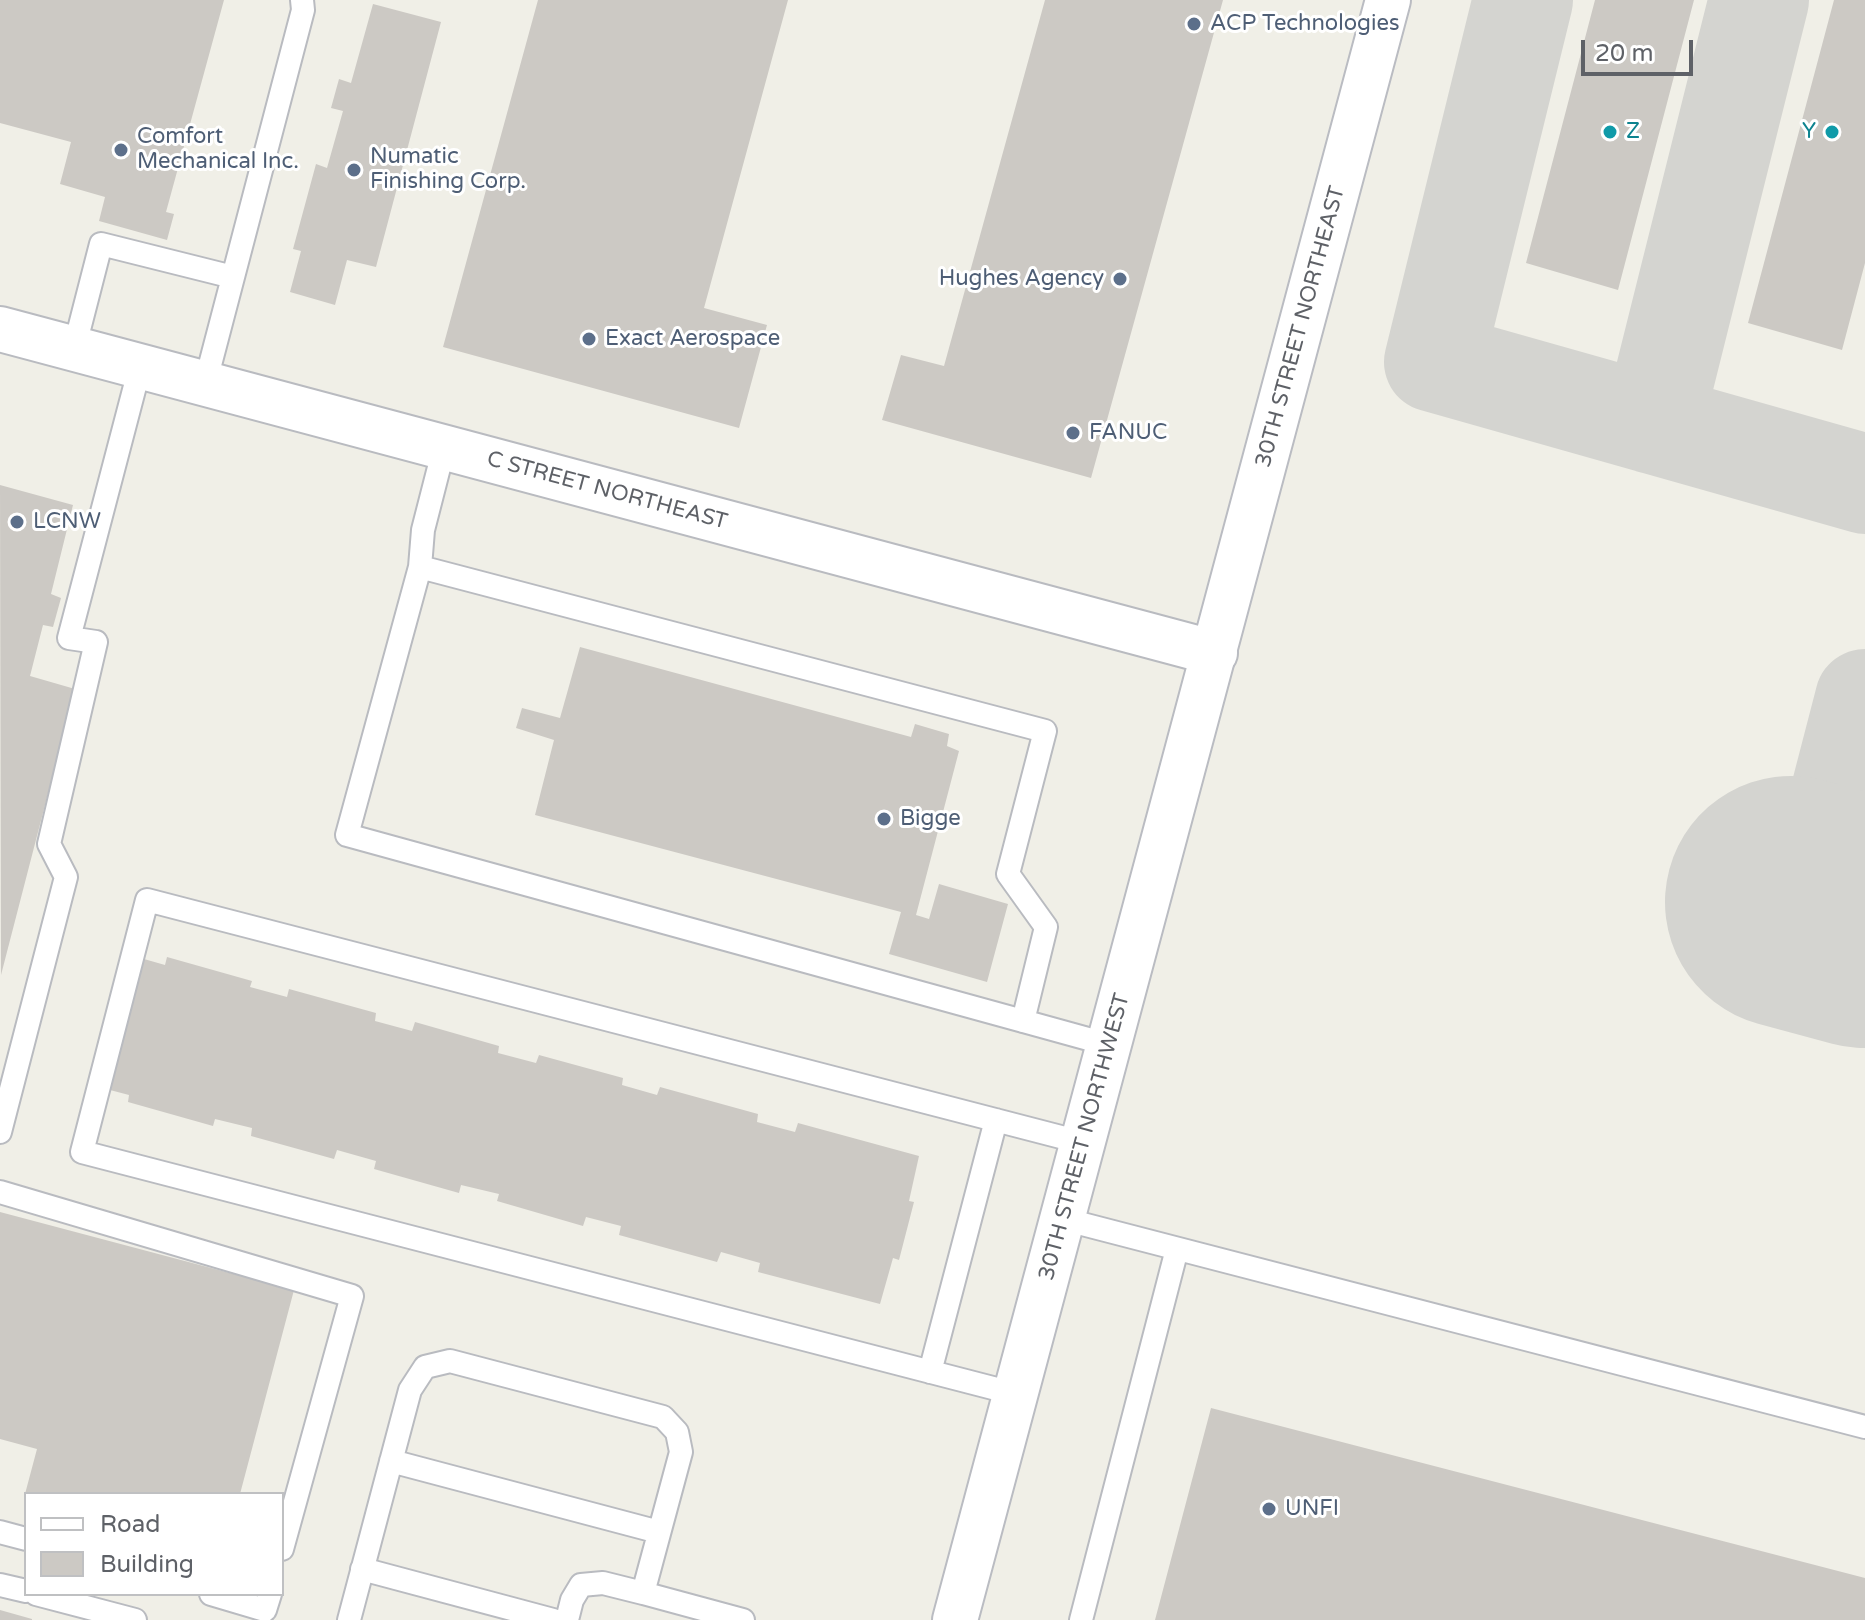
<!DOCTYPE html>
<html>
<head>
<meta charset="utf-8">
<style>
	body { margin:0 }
	#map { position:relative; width:1865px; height:1620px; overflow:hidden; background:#f0efe7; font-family:"Varela Round",sans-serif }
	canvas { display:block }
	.legend { position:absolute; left:24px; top:1492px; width:260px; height:104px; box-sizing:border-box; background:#fff; border:2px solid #bfc0c2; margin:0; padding:10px 14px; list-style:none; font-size:24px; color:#5e6167 }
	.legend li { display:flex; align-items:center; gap:16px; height:40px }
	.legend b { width:40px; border:2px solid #bfc0c2 }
	.scale { position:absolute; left:1581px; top:40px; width:112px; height:36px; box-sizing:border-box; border:4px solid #5e6167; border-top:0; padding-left:10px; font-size:24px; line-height:28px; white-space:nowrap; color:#5e6167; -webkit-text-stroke:6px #fff; paint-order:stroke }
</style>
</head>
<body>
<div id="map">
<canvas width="1865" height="1620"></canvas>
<ul class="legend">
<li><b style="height:10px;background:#fff"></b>Road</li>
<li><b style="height:22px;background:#ccc9c4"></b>Building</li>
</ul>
<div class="scale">20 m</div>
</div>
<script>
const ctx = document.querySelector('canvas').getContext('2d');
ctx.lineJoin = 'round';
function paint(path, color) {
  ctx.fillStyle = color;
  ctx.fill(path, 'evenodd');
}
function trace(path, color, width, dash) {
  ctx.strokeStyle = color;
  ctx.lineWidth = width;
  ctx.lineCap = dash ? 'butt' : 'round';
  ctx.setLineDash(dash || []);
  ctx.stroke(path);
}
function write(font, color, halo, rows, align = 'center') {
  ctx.font = font + ' "Varela Round",sans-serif';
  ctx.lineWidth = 6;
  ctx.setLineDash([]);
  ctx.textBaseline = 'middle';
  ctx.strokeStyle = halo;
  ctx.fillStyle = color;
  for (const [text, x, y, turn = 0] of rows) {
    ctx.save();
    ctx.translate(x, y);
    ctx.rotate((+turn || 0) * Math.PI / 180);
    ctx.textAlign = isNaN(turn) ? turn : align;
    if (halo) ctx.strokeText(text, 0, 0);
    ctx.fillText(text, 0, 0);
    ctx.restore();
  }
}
paint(new Path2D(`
	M 1865,761 L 1865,844 L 1856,841 L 1856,801 Z`), '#c3e7c6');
trace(new Path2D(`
	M 1523,0 L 1434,362 L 1865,484
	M 1653,424 L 1759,0
	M 1811,907 L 1865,699`), '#d4d4d0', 100);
trace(new Path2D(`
	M 1791,902 L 1865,922`), '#d4d4d0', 252);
paint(new Path2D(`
	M 0,0 L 224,0 L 166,212 L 174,214 L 167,240 L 99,221 L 105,197 L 60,184 L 71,142 L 0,123 Z
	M 538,0 L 788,0 L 704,308 L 767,325 L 739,428 L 443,347 Z
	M 1045,0 L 1223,0 L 1091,478 L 882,420 L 901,355 L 944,366 Z
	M 1595,0 L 1694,0 L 1618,290 L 1526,263 Z
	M 1834,0 L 1865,0 L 1865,263 L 1842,350 L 1748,323 Z
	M 373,4 L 441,22 L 376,267 L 347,260 L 335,305 L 290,292 L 301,251 L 293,249 L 316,164 L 327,168 L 343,111 L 331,108 L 339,79 L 351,83 Z
	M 0,485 L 73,505 L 51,594 L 61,598 L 53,627 L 43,625 L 30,676 L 75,689 L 1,975 Z
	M 580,647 L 911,737 L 915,724 L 949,734 L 947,746 L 959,751 L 916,915 L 929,919 L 939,884 L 1008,904 L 987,982 L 889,954 L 901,912 L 535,815 L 554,740 L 516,728 L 522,708 L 560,718 Z
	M 167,957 L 252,981 L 250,987 L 287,997 L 289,989 L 376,1013 L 375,1021 L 412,1031 L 415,1022 L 499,1046 L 498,1053 L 536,1063 L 539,1055 L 623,1078 L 622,1085 L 657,1095 L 660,1087 L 758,1114 L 757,1122 L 795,1132 L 798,1123 L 919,1156 L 909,1201 L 914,1202 L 899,1260 L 893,1258 L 880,1304 L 758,1272 L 760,1263 L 721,1252 L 717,1262 L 619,1235 L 621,1226 L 586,1217 L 583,1226 L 497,1201 L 499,1194 L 461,1185 L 459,1193 L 374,1169 L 376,1161 L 337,1150 L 334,1159 L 251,1136 L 252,1128 L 215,1119 L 213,1126 L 128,1102 L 129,1095 L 110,1090 L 144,959 L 165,965 Z
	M 0,1212 L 294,1290 L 240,1494 L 25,1494 L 37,1449 L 0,1439 Z
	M 1211,1408 L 1865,1578 L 1865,1620 L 1155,1620 Z
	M 0,1610 L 32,1619 L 32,1620 L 0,1620 Z`), '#ccc9c4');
const lane = new Path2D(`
	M 74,349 L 101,244 L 233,277
	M 205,384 L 303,10 L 302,0
	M 420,567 L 423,530 L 444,448
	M 1023,1021 L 1046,927 L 1008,874 L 1045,731 L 420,567 L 347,835 L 1023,1021 L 1110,1045
	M 0,1132 L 66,877 L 49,844 L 96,642 L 69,638 L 140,367
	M 0,1192 L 352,1296 L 282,1549
	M 1063,1219 L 1865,1427
	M 930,1372 L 996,1120
	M 1016,1394 L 82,1152 L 147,900 L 1084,1143
	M 391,1461 L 659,1532
	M 0,1532 L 26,1539
	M 362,1569 L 553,1620
	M 0,1585 L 26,1591
	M 36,1594 L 135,1620
	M 211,1594 L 265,1610 L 270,1594
	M 349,1620 L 410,1390 L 425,1367 L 450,1361 L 663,1417 L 677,1432 L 681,1452 L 643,1593 L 743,1620
	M 567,1620 L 572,1600 L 581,1585 L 603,1583 L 643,1593
	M 1081,1620 L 1177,1249`);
const street = new Path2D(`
	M 0,329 L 1215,653`);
const secondary = new Path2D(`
	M 955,1620 L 1388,0`);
trace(lane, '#b9bbc0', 26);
trace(street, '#b9bbc0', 48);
trace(secondary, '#babcc2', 48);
trace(lane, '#fff', 22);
trace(street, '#fff', 44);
trace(secondary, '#fff', 44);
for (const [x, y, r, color] of [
	[1194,24,8,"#5c6f8a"],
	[1610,132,8,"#0f9aa8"],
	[1832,132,8,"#0f9aa8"],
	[121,150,8,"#5c6f8a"],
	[354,170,8,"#5c6f8a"],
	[1120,279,8,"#5c6f8a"],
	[589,339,8,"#5c6f8a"],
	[1073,433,8,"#5c6f8a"],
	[17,522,8,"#5c6f8a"],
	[884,819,8,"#5c6f8a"],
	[1269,1509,8,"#5c6f8a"]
]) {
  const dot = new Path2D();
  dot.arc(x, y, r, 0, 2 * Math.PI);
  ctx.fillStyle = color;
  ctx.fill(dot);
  trace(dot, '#fff', 3);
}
write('22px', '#4e5e75', '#fff', [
	["ACP Technologies",1210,24],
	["Comfort",137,137],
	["Mechanical Inc.",137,162],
	["Numatic",370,157],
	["Finishing Corp.",370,182],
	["Hughes Agency",1104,279,"right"],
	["Exact Aerospace",605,339],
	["FANUC",1089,433],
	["LCNW",33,522],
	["Bigge",900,819],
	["UNFI",1285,1509]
], 'left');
write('22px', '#0d838f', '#fff', [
	["Z",1626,132],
	["Y",1816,132,"right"]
], 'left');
write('22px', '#5e6167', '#fff', [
	["30TH STREET NORTHEAST",1301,327,-75],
	["C STREET NORTHEAST",607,491,15],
	["30TH STREET NORTHWEST",1085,1137,-75]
]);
</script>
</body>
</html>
